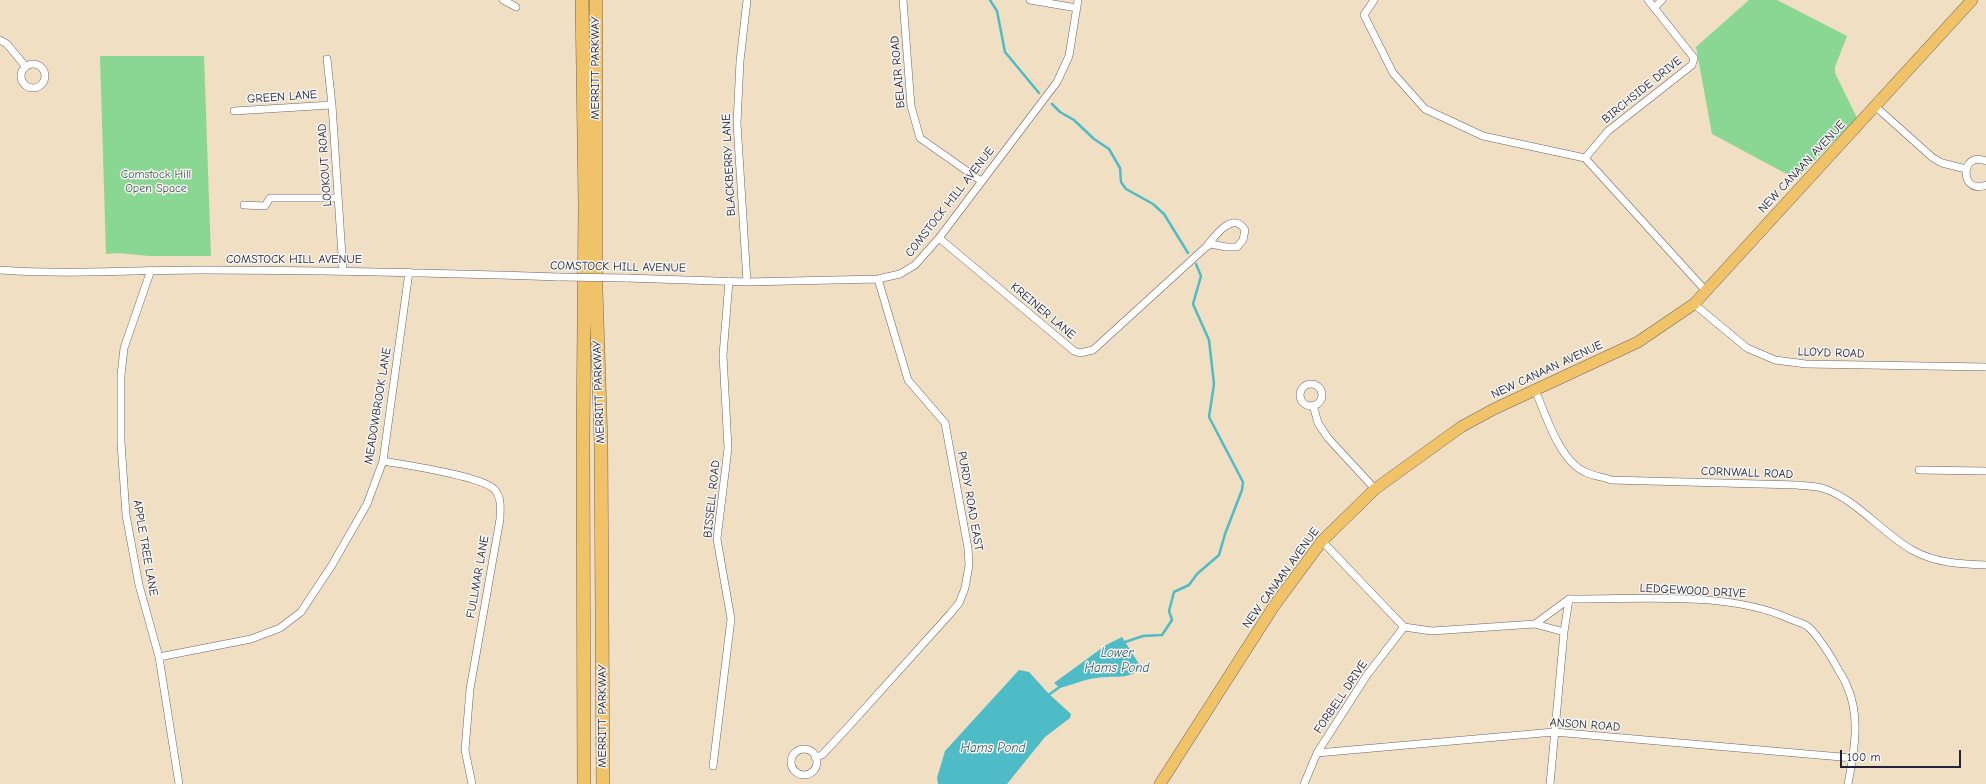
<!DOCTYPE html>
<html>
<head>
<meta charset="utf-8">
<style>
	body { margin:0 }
	#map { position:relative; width:1986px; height:784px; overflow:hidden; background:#f0dfc2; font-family:"Comic Neue",sans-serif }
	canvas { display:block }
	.scale { position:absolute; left:1840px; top:750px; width:121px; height:18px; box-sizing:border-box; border:2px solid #22223b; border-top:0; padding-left:5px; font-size:12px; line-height:14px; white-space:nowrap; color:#22223b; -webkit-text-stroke:3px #f6f6f2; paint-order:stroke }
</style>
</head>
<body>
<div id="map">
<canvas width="1986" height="784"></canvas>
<div class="scale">100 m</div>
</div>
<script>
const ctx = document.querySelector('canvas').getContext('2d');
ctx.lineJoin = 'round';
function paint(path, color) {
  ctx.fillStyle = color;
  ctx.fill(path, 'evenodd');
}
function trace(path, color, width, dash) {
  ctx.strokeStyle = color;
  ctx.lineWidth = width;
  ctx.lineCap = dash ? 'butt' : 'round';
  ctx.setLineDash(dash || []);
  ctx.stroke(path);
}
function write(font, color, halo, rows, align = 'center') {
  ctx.font = font + ' "Comic Neue",sans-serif';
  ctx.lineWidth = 3;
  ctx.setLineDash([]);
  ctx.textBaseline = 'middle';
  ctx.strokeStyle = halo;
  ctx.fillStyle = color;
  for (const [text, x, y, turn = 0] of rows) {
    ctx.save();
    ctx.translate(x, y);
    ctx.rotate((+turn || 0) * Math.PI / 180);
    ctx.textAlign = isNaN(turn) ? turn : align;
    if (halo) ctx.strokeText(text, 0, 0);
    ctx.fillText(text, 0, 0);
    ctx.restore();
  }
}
paint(new Path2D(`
	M 1749,0 L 1777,0 L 1847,36 L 1835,67 L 1835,73 L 1857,118 L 1796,179 L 1712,134 L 1696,47 Z
	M 100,56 L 204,56 L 211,256 L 150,256 L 118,253 L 106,254 Z`), '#8ad693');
paint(new Path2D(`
	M 1122,637 L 1139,664 L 1140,670 C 1125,680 1113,675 1097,678 C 1085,679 1072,685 1060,688 L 1054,683 L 1106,645 Z
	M 1019,670 L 1029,672 L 1049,694 L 1071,714 L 1070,718 L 1045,737 L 1007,784 L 938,784 L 937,778 L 945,751 Z`), '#4ebcc7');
trace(new Path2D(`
	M 990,0 L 997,11 L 1005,52 L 1039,93
	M 1052,104 L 1060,112 L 1074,120 L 1094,139 L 1109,149 L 1120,168 L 1121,182 L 1126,189 L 1153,204 L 1164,214 L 1188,253
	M 1122,643 L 1143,636 L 1162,635 L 1172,620 L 1169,611 L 1174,592 L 1189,585 L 1197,574 L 1219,555 L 1225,534 L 1242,490 L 1243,482 L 1209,417 L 1214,384 L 1209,340 L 1193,304 L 1201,276 L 1196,264
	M 1047,696 L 1061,686`), '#4ebcc7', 2.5);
const minor = new Path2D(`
	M 503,0 L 516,7
	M 747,0 L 740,61 L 737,123 L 747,282
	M 903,0 L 911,106 L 920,138 L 981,181
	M 1030,0 L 1077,8
	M 1374,0 L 1364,15 L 1393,73 L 1425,109 L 1483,136 L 1585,158 L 1705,290
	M 1655,7 L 1662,0
	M 0,40 L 7,44 L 26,67
	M 327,59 L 332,105 L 343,271
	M21 76a12 12 0 1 1 24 0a12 12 0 1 1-24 0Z
	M 1876,107 L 1933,158 L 1942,163 L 1966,169
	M 234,111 L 332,105
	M 1585,158 L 1608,131 L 1692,65 L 1694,58 L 1648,0
	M 1986,161 C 1959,150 1960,196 1986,185
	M 244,205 L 265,206 L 270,198 L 338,198
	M 939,238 L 1074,351 L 1080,353 L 1093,350 L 1206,247 L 1211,244 L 1226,247 L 1237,247 L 1243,240 L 1245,230 C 1233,210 1214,237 1206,247
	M 0,270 C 67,275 135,270 202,270 C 321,270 440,273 559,277
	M 151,270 L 124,348 L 121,375 L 121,442 L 126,515 L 139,585 L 159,657 L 179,784
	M 626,278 L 747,282 L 878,279 L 900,274 L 915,265 L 939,238 L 1057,82 L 1069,56 L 1078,0
	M 1694,304 L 1747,348 L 1775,360 L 1806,364 L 1986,367
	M1300 395a11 11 0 1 1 22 0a11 11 0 1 1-22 0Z
	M 1535,390 C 1546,415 1559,460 1585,472 C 1593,476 1603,477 1611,480 L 1797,485 C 1805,486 1814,486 1822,488 C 1855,498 1882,533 1912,550 C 1935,563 1960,564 1986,565
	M 1313,405 L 1318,423 L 1328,438 L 1375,489
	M 383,461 C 405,465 483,476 495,490 C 502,498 500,509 500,519 L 470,689 L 465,750 L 472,784
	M 1919,470 L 1986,471
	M 1322,541 L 1404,627
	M 1569,599 C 1638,600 1727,590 1790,619 C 1795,621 1802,623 1807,626 C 1816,633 1828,652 1834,662 C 1838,670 1844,678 1847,686 C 1861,717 1854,752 1848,784
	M 1535,624 L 1564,632
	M 159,657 L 251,639 L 280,628 L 301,612 L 332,565 L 367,504 L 383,461 L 409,272
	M791 762a13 13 0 1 1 26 0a13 13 0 1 1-26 0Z
	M 1317,753 L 1554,732 L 1853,758
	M 815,757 L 822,755 L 849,726 L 950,614 L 959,603 L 965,588 L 969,565 L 968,548 L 945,423 L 908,380 L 878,279
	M 713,766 L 731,619 L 717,539 L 728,448 L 723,355 L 729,281
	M 1304,784 L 1317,753 L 1367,675 L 1404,627 L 1432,631 L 1535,624 L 1569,599
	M 1550,784 L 1564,632 L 1569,599`);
const primary = new Path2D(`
	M 1160,784 L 1274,606 L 1322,541 L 1375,489 L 1461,427 L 1494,409 L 1638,342 L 1694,304 L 1972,0`);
const motorway = new Path2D(`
	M 582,0 L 585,205 L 583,442 L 584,784
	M 596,0 L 596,290 L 601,443 L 603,784`);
trace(minor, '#6a646a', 8);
trace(primary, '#6a646a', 12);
trace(motorway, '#6a646a', 14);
trace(minor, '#fff', 7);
trace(primary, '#f1c369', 11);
trace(motorway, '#f1c369', 13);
const minorBridge = new Path2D(`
	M 559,277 L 626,278`);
trace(minorBridge, '#6a646a', 8, []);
trace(minorBridge, '#fff', 7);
write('12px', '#22223b', '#f6f6f2', [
	["MERRITT PARKWAY",596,68,-90],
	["BELAIR ROAD",898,72,-95],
	["BIRCHSIDE DRIVE",1642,90,-39],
	["GREEN LANE",282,97,-4],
	["LOOKOUT ROAD",325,165,-94],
	["BLACKBERRY LANE",729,165,-93],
	["NEW CANAAN AVENUE",1802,167,-47],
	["COMSTOCK HILL AVENUE",950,202,-52],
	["COMSTOCK HILL AVENUE",294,260],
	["COMSTOCK HILL AVENUE",618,267,1],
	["KREINER LANE",1043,311,40],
	["LLOYD ROAD",1831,353,2],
	["NEW CANAAN AVENUE",1547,370,-25],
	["MERRITT PARKWAY",599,392,-92],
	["MEADOWBROOK LANE",378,406,-81],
	["CORNWALL ROAD",1747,473,2],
	["BISSELL ROAD",712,499,-84],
	["PURDY ROAD EAST",970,501,80],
	["APPLE TREE LANE",145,548,80],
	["FULLMAR LANE",478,577,-80],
	["NEW CANAAN AVENUE",1281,578,-54],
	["LEDGEWOOD DRIVE",1693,591,3],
	["FORBELL DRIVE",1341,697,-56],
	["MERRITT PARKWAY",603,716,-90],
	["ANSON ROAD",1585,725,4]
]);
write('12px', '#415855', '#f6f6f2', [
	["Comstock Hill",156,175],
	["Open Space",156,189]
]);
write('italic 13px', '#31586c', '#f6f6f2', [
	["Lower",1117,653],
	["Hams Pond",1117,668],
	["Hams Pond",993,748]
]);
</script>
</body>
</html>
